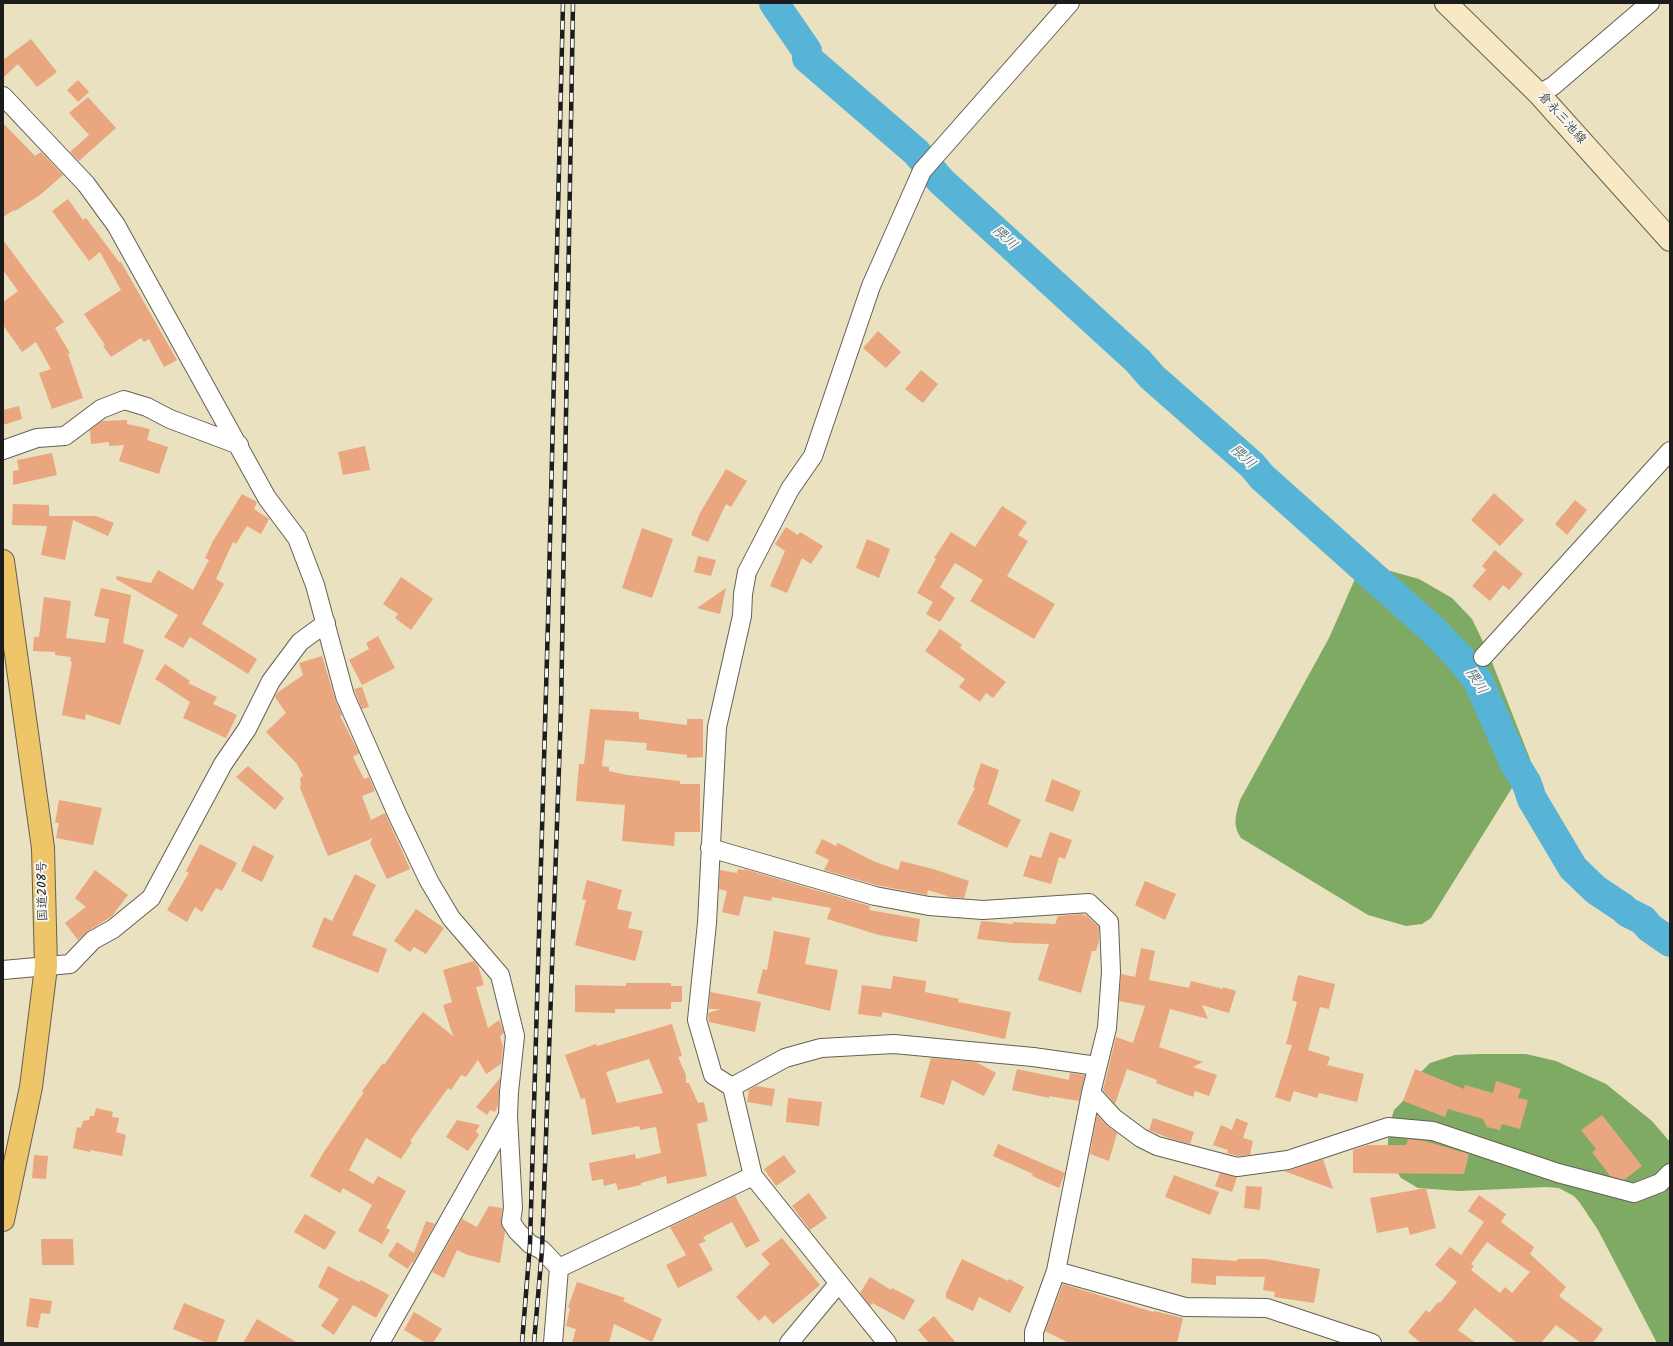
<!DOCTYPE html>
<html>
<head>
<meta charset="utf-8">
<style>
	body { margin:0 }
	#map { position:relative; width:1673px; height:1346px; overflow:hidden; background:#e9e1c0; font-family:Kalam,sans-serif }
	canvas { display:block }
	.frame { position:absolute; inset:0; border:4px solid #1c1c1c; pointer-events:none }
</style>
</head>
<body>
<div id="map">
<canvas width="1673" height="1346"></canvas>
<div class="frame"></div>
</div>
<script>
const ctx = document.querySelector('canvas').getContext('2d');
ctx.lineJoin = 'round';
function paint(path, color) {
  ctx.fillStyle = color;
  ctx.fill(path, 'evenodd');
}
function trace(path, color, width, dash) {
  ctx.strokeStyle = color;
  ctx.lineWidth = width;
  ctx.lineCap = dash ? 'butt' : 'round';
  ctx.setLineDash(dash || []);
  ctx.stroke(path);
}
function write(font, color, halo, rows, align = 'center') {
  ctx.font = font + ' Kalam,"Klee One",sans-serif';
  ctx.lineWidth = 4;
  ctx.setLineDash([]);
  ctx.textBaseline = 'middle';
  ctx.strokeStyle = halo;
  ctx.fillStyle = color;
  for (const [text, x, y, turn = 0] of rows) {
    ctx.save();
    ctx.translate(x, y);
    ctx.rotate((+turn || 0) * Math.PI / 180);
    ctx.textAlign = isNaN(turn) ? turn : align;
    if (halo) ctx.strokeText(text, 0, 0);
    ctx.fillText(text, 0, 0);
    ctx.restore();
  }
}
paint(new Path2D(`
	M 1362,563 L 1419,579 L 1452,598 L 1472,619 L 1488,652 L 1530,759 L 1431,918 L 1422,924 L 1406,926 L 1368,915 L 1241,838 C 1232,825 1236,814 1240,800 L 1329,638 Z
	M 1480,1054 L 1526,1054 L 1556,1061 L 1606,1084 L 1652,1121 L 1670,1142 L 1670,1343 L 1657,1343 L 1598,1230 L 1580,1203 L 1574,1196 L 1559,1188 L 1547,1187 L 1459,1191 L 1418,1188 L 1401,1178 L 1387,1156 L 1389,1128 L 1394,1110 L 1403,1101 L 1415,1078 L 1430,1063 L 1455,1055 Z`), '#7eaa63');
trace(new Path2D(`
	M 774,3 L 807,51 L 807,58 L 916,152 L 941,181 L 1138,361 L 1152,377 L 1252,465 L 1262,477 L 1434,631 L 1460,658 L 1478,681 L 1515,764 L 1527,784 L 1532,799 L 1573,868 L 1596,890 L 1623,908 L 1627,912 L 1643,920 L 1650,928 L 1670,942`), '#58b4d6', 30);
paint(new Path2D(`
	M 31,39 L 57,72 L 37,87 L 18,64 L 3,78 L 3,60 Z
	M 78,80 L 89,92 L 78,102 L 67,90 Z
	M 88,97 L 116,128 L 79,161 L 70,152 L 89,135 L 69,113 Z
	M 3,123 L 35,156 L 41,152 L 63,175 L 40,195 L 15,211 L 14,210 L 3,217 Z
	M 68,199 L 83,220 L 86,218 L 119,262 L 121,262 L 177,360 L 164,367 L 149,339 L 144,342 L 141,338 L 111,357 L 103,346 L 105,345 L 84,314 L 121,290 L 100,252 L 89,261 L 52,211 Z
	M 3,240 L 64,322 L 55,328 L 70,353 L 68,354 L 83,398 L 52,409 L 39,373 L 51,369 L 36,342 L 22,352 L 3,325 L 3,302 L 18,291 L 3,270 Z
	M 878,331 L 901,352 L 886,368 L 863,348 Z
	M 921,370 L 938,384 L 923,403 L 905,389 Z
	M 19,406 L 22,419 L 3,425 L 3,410 Z
	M 127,420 L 127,424 L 150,429 L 147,440 L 168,447 L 159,474 L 119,461 L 124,445 L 109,446 L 109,442 L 91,444 L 90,430 L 102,421 Z
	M 365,446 L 370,470 L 343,475 L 338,452 Z
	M 52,453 L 57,475 L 13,485 L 13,471 L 19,470 L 17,460 Z
	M 726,469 L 747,481 L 731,507 L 726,504 L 708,542 L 691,535 L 700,513 Z
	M 1494,493 L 1524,520 L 1500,546 L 1471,520 Z
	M 242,494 L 257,502 L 254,509 L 269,519 L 261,534 L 247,526 L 236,544 L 233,542 L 216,579 L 224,584 L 202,624 L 257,659 L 248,674 L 190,637 L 183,648 L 164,637 L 178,615 L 116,579 L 117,576 L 151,583 L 158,570 L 193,590 L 209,560 L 205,558 L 213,541 Z
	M 1575,500 L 1587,510 L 1567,535 L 1555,524 Z
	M 13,504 L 49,505 L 49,516 L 96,516 L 114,523 L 108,536 L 73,520 L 65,560 L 41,555 L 47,526 L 12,525 Z
	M 1002,506 L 1027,522 L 1018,535 L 1028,541 L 1007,576 L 1055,604 L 1034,639 L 970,601 L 983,580 L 955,563 L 940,587 L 955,598 L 940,622 L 926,614 L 933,602 L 917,593 L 936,559 L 934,558 L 951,532 L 975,547 Z
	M 786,527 L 798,535 L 800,532 L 823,546 L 811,564 L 802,558 L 787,593 L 770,586 L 785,551 L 775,544 Z
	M 642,528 L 673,539 L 652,598 L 622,588 Z
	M 867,539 L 890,549 L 879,578 L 856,568 Z
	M 1495,550 L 1523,574 L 1509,590 L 1503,585 L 1490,601 L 1472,586 L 1486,570 L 1482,566 Z
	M 698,556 L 716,560 L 711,576 L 694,572 Z
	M 401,577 L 433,599 L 411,630 L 395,618 L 398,614 L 383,604 Z
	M 101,588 L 131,595 L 123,643 L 144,650 L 120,725 L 86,714 L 85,720 L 62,715 L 72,662 L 70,661 L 71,657 L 55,655 L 55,652 L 33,651 L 34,637 L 39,637 L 44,597 L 71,601 L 66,638 L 105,643 L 109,619 L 94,616 Z
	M 726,588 L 720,614 L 697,608 Z
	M 940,629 L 962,645 L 960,648 L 1006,682 L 993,698 L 986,693 L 980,702 L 959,687 L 965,679 L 925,651 Z
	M 378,636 L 395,668 L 362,685 L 349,660 L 369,649 L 366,643 Z
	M 322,656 L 335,699 L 342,715 L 340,716 L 359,753 L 353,757 L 364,779 L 369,777 L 375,791 L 362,796 L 371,820 L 385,813 L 410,869 L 387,879 L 370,843 L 373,838 L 328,856 L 300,788 L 301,784 L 300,778 L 303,776 L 297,764 L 266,732 L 286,713 L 275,697 L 277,693 L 303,675 L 299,663 Z
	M 165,664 L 190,681 L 188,683 L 217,697 L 213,704 L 237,715 L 226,738 L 183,718 L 190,702 L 155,679 Z
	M 362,687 L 369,707 L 362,709 L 354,689 Z
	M 590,709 L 639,712 L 639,719 L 687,725 L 687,719 L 703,719 L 703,757 L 687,758 L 687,755 L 646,750 L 647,743 L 605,740 L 602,766 L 609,767 L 609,771 L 627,775 L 680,781 L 680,784 L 700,784 L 700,832 L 675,832 L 674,846 L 622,841 L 625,805 L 576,801 L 579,764 L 584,764 Z
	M 981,763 L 999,770 L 988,804 L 1021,820 L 1007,848 L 957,824 L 975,788 L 973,787 Z
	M 248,766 L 284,798 L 275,810 L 236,777 Z
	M 1052,779 L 1081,791 L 1073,812 L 1045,801 Z
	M 59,800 L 102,808 L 93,845 L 56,838 L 59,823 L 55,823 Z
	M 1050,832 L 1072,840 L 1065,859 L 1059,857 L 1051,884 L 1023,876 L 1030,855 L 1041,858 Z
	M 822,839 L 836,846 L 838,843 L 873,861 L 898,870 L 901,861 L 933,869 L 969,881 L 964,898 L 950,897 L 928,890 L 927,895 L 876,885 L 824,870 L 829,860 L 815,853 Z
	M 200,844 L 237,863 L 222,891 L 216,888 L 202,912 L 195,907 L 187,922 L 167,910 L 189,873 L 186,871 Z
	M 253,845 L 274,856 L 262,882 L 241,871 Z
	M 738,869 L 744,870 L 744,869 L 870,906 L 869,910 L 920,919 L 917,942 L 879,935 L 827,919 L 831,908 L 772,897 L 771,901 L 744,896 L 739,916 L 722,912 L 727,891 L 719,889 L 720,870 L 737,873 Z
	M 95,870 L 128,895 L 112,916 L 88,931 L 78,940 L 65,923 L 86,907 L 75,898 Z
	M 355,874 L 376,885 L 352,935 L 387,949 L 378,973 L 312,947 L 324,917 L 332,921 Z
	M 587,880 L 622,890 L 617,909 L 632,912 L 628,928 L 643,931 L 635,961 L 575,945 L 586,900 L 582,899 Z
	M 1145,881 L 1176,894 L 1165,920 L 1135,905 Z
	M 416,909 L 444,928 L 426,954 L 414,947 L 410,952 L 394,941 Z
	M 1081,914 L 1087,916 L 1099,927 L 1099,941 L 1096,951 L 1092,951 L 1081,993 L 1038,980 L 1049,944 L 1012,943 L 977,939 L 981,921 L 1013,924 L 1013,922 L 1055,924 L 1058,916 Z
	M 774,931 L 810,938 L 805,964 L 838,970 L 830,1011 L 757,993 L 763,969 L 767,970 Z
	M 1141,948 L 1155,951 L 1149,980 L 1189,988 L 1191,981 L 1223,989 L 1223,987 L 1236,991 L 1229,1013 L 1202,1005 L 1208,1019 L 1170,1009 L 1159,1047 L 1203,1062 L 1193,1067 L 1217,1075 L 1209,1096 L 1195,1091 L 1193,1097 L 1156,1083 L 1157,1080 L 1127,1069 L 1115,1104 L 1103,1090 L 1116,1037 L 1133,1043 L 1145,1006 L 1119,1001 L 1121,974 L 1135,977 Z
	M 474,961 L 478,966 L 484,985 L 476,987 L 488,1028 L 499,1020 L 501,1024 L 504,1033 L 500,1036 L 503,1047 L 501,1064 L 486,1074 L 478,1060 L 466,1077 L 461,1075 L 451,1090 L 448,1088 L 410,1141 L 412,1142 L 401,1159 L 366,1138 L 349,1170 L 373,1184 L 378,1176 L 406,1191 L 386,1228 L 390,1230 L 382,1244 L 358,1231 L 372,1205 L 343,1188 L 340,1193 L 310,1176 L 322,1155 L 364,1092 L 362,1091 L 383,1063 L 384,1065 L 408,1031 L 423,1012 L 453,1036 L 443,1005 L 452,1002 L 443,970 Z
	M 1298,975 L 1335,984 L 1329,1009 L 1320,1007 L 1308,1050 L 1330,1057 L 1327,1065 L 1364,1074 L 1357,1102 L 1319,1093 L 1317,1098 L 1294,1091 L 1290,1102 L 1275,1097 L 1292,1045 L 1286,1044 L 1297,1002 L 1292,1000 Z
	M 893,976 L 926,981 L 925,992 L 959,999 L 958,1002 L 1011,1012 L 1005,1039 L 883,1012 L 881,1017 L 858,1014 L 862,985 L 891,989 Z
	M 626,983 L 671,983 L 671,986 L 682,986 L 682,1002 L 671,1002 L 671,1009 L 615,1009 L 615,1013 L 575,1012 L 575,985 L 626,986 Z
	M 710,992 L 761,1002 L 755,1032 L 709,1022 L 708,1013 L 721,1009 L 709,1009 Z
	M 672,1024 L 682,1056 L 678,1057 L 686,1075 L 686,1083 L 689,1083 L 698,1103 L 704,1102 L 708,1121 L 697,1124 L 707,1176 L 667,1184 L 666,1176 L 641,1183 L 641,1185 L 618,1190 L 616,1183 L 604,1186 L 603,1179 L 592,1181 L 589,1163 L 635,1154 L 636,1159 L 661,1153 L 656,1127 L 640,1130 L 639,1126 L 592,1135 L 585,1098 L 581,1099 L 565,1055 L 596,1044 L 597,1046 ZM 649,1059 L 663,1093 L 617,1103 L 606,1072 Z
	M 931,1058 L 976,1062 L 996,1073 L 984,1096 L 952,1080 L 944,1105 L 920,1097 Z
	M 1017,1069 L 1069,1080 L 1070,1073 L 1085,1075 L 1079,1101 L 1049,1096 L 1049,1098 L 1012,1090 Z
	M 1415,1069 L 1464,1089 L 1465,1085 L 1493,1093 L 1496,1081 L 1521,1089 L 1518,1098 L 1528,1100 L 1520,1129 L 1502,1124 L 1500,1130 L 1487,1127 L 1483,1119 L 1448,1109 L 1445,1117 L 1403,1101 Z
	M 500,1078 L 498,1105 L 495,1112 L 490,1110 L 487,1115 L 476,1107 Z
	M 756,1086 L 775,1089 L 772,1106 L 747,1102 L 749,1090 Z
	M 788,1098 L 822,1102 L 819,1126 L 786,1122 Z
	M 96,1108 L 113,1112 L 112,1117 L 119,1118 L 116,1132 L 126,1135 L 122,1156 L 90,1150 L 90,1152 L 73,1148 L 77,1127 L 81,1128 L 83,1121 L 89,1120 L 90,1116 L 94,1116 Z
	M 1097,1115 L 1106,1125 L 1117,1133 L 1109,1161 L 1090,1154 Z
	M 1602,1115 L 1642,1166 L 1624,1180 L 1610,1176 L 1592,1152 L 1596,1149 L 1581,1130 Z
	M 1153,1118 L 1194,1132 L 1190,1144 L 1171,1139 L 1149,1130 Z
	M 1236,1118 L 1248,1123 L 1243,1138 L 1253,1141 L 1250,1155 L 1238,1156 L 1227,1153 L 1228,1150 L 1213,1145 L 1221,1125 L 1232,1130 Z
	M 457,1120 L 480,1125 L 476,1131 L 479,1135 L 468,1151 L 446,1137 Z
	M 1408,1139 L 1425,1141 L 1469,1154 L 1464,1174 L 1353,1173 L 1353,1150 L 1368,1145 L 1406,1145 Z
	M 998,1144 L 1065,1173 L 1059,1188 L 1032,1176 L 1033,1174 L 993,1156 Z
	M 34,1155 L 48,1156 L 46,1179 L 32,1178 Z
	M 784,1155 L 796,1172 L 776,1186 L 764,1169 Z
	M 1323,1159 L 1333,1189 L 1284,1171 L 1291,1170 Z
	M 1220,1173 L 1237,1177 L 1232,1192 L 1215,1186 Z
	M 1174,1175 L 1219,1192 L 1210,1215 L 1165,1197 Z
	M 1246,1186 L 1262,1187 L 1260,1210 L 1244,1208 Z
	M 1426,1188 L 1436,1228 L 1410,1235 L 1408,1227 L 1377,1233 L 1370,1198 Z
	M 809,1193 L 827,1218 L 810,1230 L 792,1206 Z
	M 1479,1195 L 1506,1214 L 1501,1222 L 1534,1247 L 1530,1254 L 1566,1287 L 1559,1296 L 1603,1329 L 1593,1343 L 1581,1343 L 1556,1325 L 1541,1343 L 1517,1343 L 1475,1308 L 1458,1330 L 1476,1343 L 1421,1343 L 1408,1332 L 1426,1310 L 1429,1313 L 1438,1302 L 1440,1303 L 1457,1282 L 1435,1265 L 1450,1247 L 1461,1255 L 1484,1222 L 1468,1211 ZM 1487,1242 L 1530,1272 L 1512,1293 L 1505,1287 L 1500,1293 L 1471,1270 L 1474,1266 L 1471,1264 Z
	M 735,1196 L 760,1241 L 746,1248 L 732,1222 L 703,1237 L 706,1241 L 699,1244 L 713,1270 L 678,1288 L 666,1265 L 686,1255 L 670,1227 Z
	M 489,1206 L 502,1208 L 501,1221 L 505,1232 L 500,1263 L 468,1255 L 457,1250 L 444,1278 L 432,1272 L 462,1219 L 477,1227 Z
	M 305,1214 L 336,1232 L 325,1250 L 294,1232 Z
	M 426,1221 L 435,1224 L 413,1263 L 412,1262 L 408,1269 L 388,1256 L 397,1242 L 414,1253 Z
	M 782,1238 L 820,1285 L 773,1324 L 765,1315 L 759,1321 L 736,1297 L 770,1264 L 761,1254 Z
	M 41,1239 L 73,1239 L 74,1265 L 42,1265 Z
	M 1192,1258 L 1237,1261 L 1237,1259 L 1266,1259 L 1320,1269 L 1314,1303 L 1274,1297 L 1275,1292 L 1263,1290 L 1265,1277 L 1216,1276 L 1216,1285 L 1191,1283 Z
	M 962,1259 L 1008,1281 L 1009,1279 L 1024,1287 L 1010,1313 L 979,1297 L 973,1311 L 946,1298 L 946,1293 Z
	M 328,1266 L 359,1282 L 361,1280 L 389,1295 L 376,1318 L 353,1305 L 334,1335 L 321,1326 L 339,1299 L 318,1287 Z
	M 870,1277 L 891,1290 L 892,1288 L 915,1300 L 904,1320 L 872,1303 L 870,1306 L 860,1293 Z
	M 577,1282 L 625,1298 L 623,1301 L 662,1319 L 652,1342 L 614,1324 L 609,1343 L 572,1343 L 576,1329 L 566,1326 L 570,1308 L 568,1307 Z
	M 1063,1284 L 1153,1312 L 1154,1311 L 1183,1318 L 1177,1343 L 1069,1343 L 1045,1331 Z
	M 30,1298 L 52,1301 L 50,1314 L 41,1313 L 38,1328 L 26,1326 Z
	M 184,1303 L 225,1320 L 216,1343 L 207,1343 L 173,1329 Z
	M 414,1312 L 442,1329 L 433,1343 L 426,1343 L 404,1330 Z
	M 934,1316 L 956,1343 L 929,1343 L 918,1330 Z
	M 257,1319 L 298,1343 L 243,1343 Z`), '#e9a67f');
const street = new Path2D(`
	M 1539,94 L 1553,86 L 1650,3
	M 3,96 L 86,184 L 116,225 L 267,498 L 297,538 L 315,585 L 345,696 L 397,814 L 429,881 L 451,918 L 500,975 L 515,1036 L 509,1092 L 508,1116 L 513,1208 L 511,1222 L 517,1231 L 530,1244 L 542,1250 L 559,1268 L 553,1343
	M 3,450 L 37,438 L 65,436 L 101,409 L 124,400 L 147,407 L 170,419 L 239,445
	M 1483,657 L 1670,451
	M 710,848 L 875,896 L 929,906 L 983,910 L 1089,903 L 1109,922 L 1111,972 L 1107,1028 L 1091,1093 L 1056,1271 L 1034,1332 L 1034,1343
	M 3,970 L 70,964 L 93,940 L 113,929 L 151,898 L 223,764 L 247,729 L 271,681 L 300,642 L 326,623
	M 732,1087 L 785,1058 L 821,1048 L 894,1044 L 1033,1057 L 1097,1066
	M 1091,1093 L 1114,1118 L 1141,1138 L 1157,1146 L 1237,1167 L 1288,1160 L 1388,1127 L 1433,1131 L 1558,1173 L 1634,1193 L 1660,1183 L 1670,1173
	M 559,1268 L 753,1176
	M 1056,1271 L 1185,1307 L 1267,1308 L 1372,1343
	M 380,1343 L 508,1116
	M 789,1343 L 838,1284
	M 887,1343 L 753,1176 L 732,1087 L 713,1075 L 697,1020 L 707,923 L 717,727 L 742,616 L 743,594 L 747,572 L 790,489 L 813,456 L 871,286 L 922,171 L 1070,3`);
const secondary = new Path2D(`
	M 1446,3 L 1539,94 L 1670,240`);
const highway = new Path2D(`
	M 3,561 L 43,848 L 46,967 L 31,1087 L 3,1220`);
trace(street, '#646155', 20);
trace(secondary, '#646155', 24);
trace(highway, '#646155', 24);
trace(street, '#fff', 18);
trace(secondary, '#f8e8c3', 22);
trace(highway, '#eec569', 22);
const rail = new Path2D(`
	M 522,1343 L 530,1244 L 548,622 L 563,3
	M 534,1343 L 542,1250 L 561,710 L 573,3`);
trace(rail, '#1c1c1c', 4.5);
trace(rail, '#f6f6f2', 3, [9]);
write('13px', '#1c1c1c', '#f6f6f2', [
	["倉永三池線",1561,119,48],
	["国道208号",44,891,-91]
]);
write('italic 14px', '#345966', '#f6f6f2', [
	["隈川",1004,239,42],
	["隈川",1242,458,42],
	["隈川",1475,682,57]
]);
</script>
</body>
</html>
